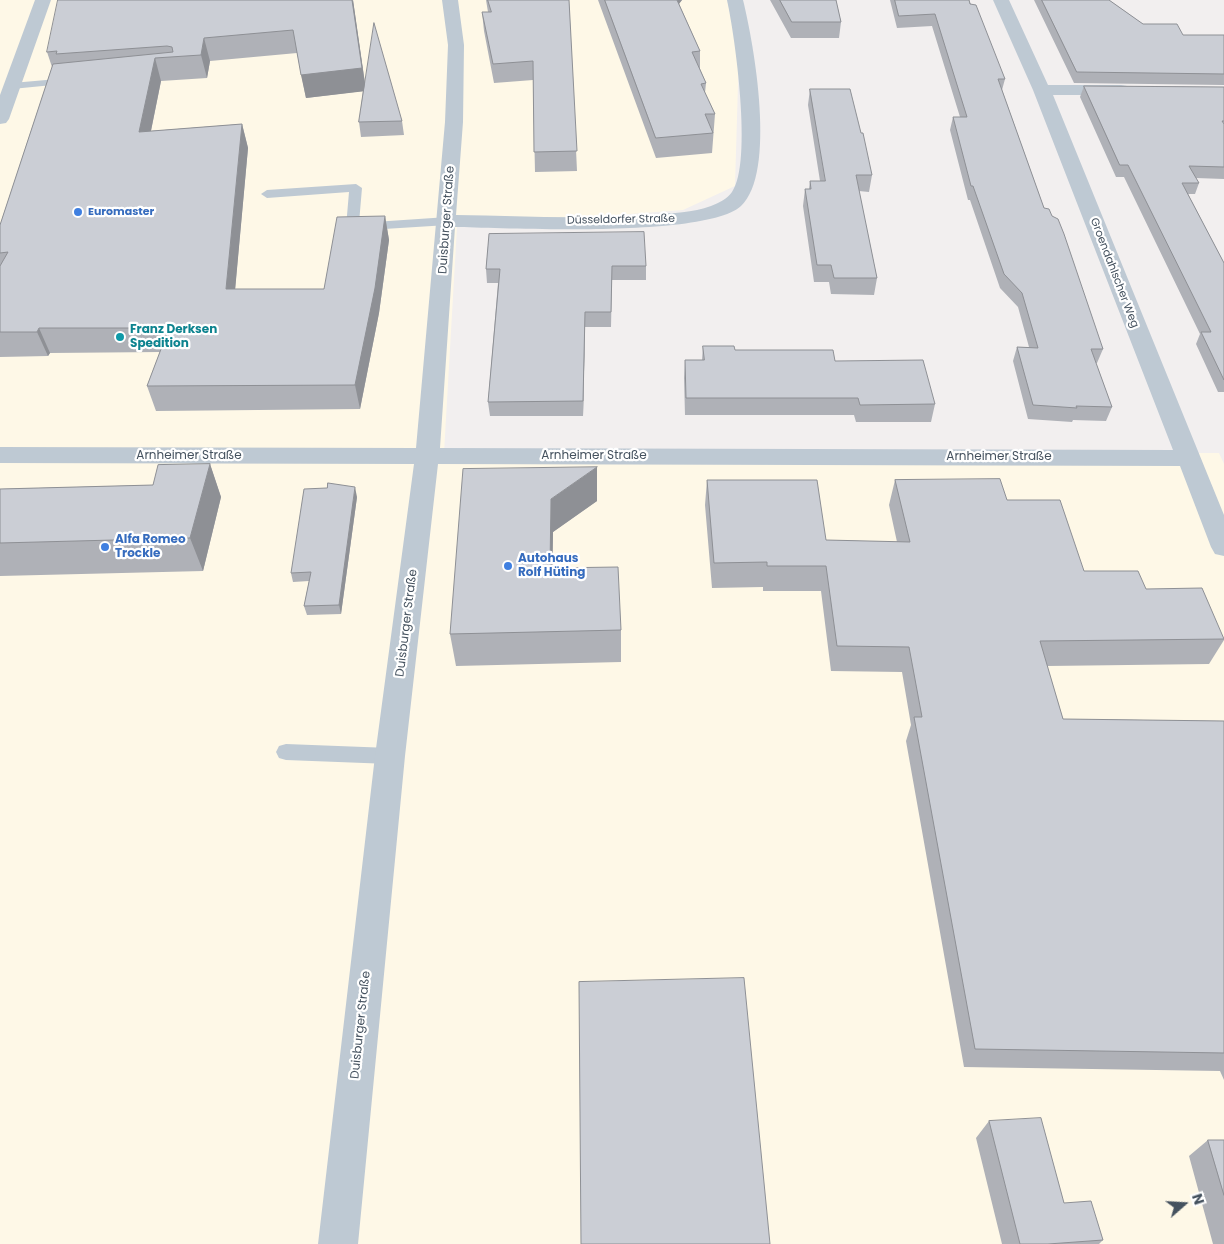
<!DOCTYPE html>
<html>
<head>
<meta charset="utf-8">
<style>
	body { margin:0 }
	#map { position:relative; width:1224px; height:1244px; overflow:hidden; background:#f2efef; font-family:Poppins,sans-serif }
	canvas { display:block }
	.north { position:absolute; left:1159px; top:1179px; width:50px; height:50px; -webkit-text-stroke:4px #fff; paint-order:stroke; rotate:71deg; font-size:14px; font-weight:700; line-height:20px; text-align:center; color:#45525f }
	.north::after { content:''; display:block; margin:auto; width:18px; height:22px; background:#45525f; clip-path:polygon(50% 0,100% 100%,50% 72%,0 100%) }
</style>
</head>
<body>
<div id="map">
<canvas width="1224" height="1244"></canvas>
<div class="north">N</div>
</div>
<script>
const ctx = document.querySelector('canvas').getContext('2d');
ctx.lineJoin = 'round';
function paint(path, color) {
  ctx.fillStyle = color;
  ctx.fill(path, 'evenodd');
}
function trace(path, color, width, dash) {
  ctx.strokeStyle = color;
  ctx.lineWidth = width;
  ctx.lineCap = dash ? 'butt' : 'round';
  ctx.setLineDash(dash || []);
  ctx.stroke(path);
}
function write(font, color, halo, rows, align = 'center') {
  ctx.font = font + ' Poppins,sans-serif';
  ctx.lineWidth = 4.5;
  ctx.setLineDash([]);
  ctx.textBaseline = 'middle';
  ctx.strokeStyle = halo;
  ctx.fillStyle = color;
  for (const [text, x, y, turn = 0] of rows) {
    ctx.save();
    ctx.translate(x, y);
    ctx.rotate((+turn || 0) * Math.PI / 180);
    ctx.textAlign = isNaN(turn) ? turn : align;
    if (halo) ctx.strokeText(text, 0, 0);
    ctx.fillText(text, 0, 0);
    ctx.restore();
  }
}
paint(new Path2D(`
	M 0,0 L 727,0 L 739,50 L 735,186 L 683,210 L 457,227 L 444,453 L 1219,453 L 1224,464 L 1224,1244 L 0,1244 Z`), '#fef8e7');
paint(new Path2D(`
	M 69,78 L 74,81 L 73,83 L 12,89 L 7,86 L 12,83 Z
	M 356,184 L 362,188 L 359,223 L 448,217 L 454,221 L 448,225 L 352,231 L 346,227 L 349,192 L 267,198 L 261,194 L 267,190 Z
	M 286,744 L 390,748 L 397,750 L 400,756 L 397,762 L 390,764 L 286,760 L 279,758 L 276,752 L 279,746 Z`), '#bec9d3');
paint(new Path2D(`
	M 35,0 L 51,0 L 9,119 L 6,123 L 0,124 L 0,95 Z
	M 442,0 L 458,0 L 464,45 L 463,122 L 456,215 C 522,216 589,220 654,214 C 672,213 693,213 711,206 C 719,203 727,199 732,192 C 753,163 735,36 727,0 L 743,0 C 754,44 777,173 741,206 C 706,238 508,228 455,227 L 440,448 L 1173,450 L 1033,90 L 993,0 L 1009,0 L 1048,85 L 1121,85 L 1127,86 L 1130,90 L 1127,94 L 1121,95 L 1053,95 L 1224,515 L 1224,556 L 1215,554 L 1211,547 L 1180,466 L 438,464 L 405,756 L 358,1244 L 318,1244 L 375,756 L 414,464 L 0,463 L 0,447 L 416,448 L 445,122 L 448,45 Z`), '#bec9d3');
paint(new Path2D(`
	M 353,0 L 365,83 L 402,121 L 404,135 L 361,137 L 359,122 L 363,91 L 306,98 L 297,53 L 210,61 L 207,78 L 161,81 L 151,131 L 242,124 L 248,148 L 235,289 L 324,289 L 385,216 L 389,240 L 379,313 L 360,409 L 156,411 L 147,386 L 160,352 L 50,353 L 48,356 L 0,357 L 0,225 L 52,67 L 47,52 Z
	M 486,0 L 569,0 L 577,171 L 535,172 L 533,80 L 494,83 L 484,31 L 482,12 L 488,12 Z
	M 598,0 L 682,0 L 679,4 L 700,51 L 700,69 L 706,83 L 705,93 L 715,114 L 712,153 L 656,158 Z
	M 770,0 L 836,0 L 841,22 L 839,38 L 791,38 Z
	M 890,0 L 969,0 L 1005,79 L 1002,90 L 1044,208 L 1103,349 L 1097,363 L 1096,363 L 1112,407 L 1106,421 L 1073,420 L 1072,422 L 1028,419 L 1013,361 L 1017,347 L 1029,347 L 1018,307 L 1000,288 L 970,200 L 968,200 L 950,130 L 953,117 L 960,117 L 932,26 L 897,28 Z
	M 1034,0 L 1109,0 L 1143,24 L 1183,35 L 1224,35 L 1224,85 L 1074,83 Z
	M 1084,86 L 1224,87 L 1224,179 L 1196,178 L 1199,183 L 1195,194 L 1188,194 L 1224,263 L 1224,392 L 1218,392 L 1196,344 L 1200,334 L 1124,177 L 1116,177 L 1080,97 Z
	M 810,89 L 872,175 L 869,192 L 859,191 L 877,278 L 874,295 L 831,294 L 829,282 L 814,282 L 803,206 L 805,189 L 809,189 L 810,181 L 820,181 L 808,105 Z
	M 489,234 L 646,266 L 646,280 L 612,280 L 611,327 L 585,327 L 583,416 L 490,416 L 488,402 L 498,283 L 487,283 L 486,269 Z
	M 703,346 L 735,350 L 835,361 L 935,404 L 931,422 L 856,422 L 854,415 L 685,415 L 684,378 L 685,360 L 702,360 Z
	M 210,464 L 221,497 L 203,571 L 0,576 L 0,489 L 153,485 Z
	M 597,467 L 597,501 L 553,532 L 552,568 L 621,630 L 621,662 L 456,666 L 450,634 Z
	M 707,480 L 826,540 L 897,542 L 889,505 L 895,480 L 1007,500 L 1084,571 L 1146,589 L 1224,639 L 1224,640 L 1209,664 L 1047,666 L 1063,719 L 1224,721 L 1224,1080 L 1220,1071 L 964,1067 L 906,741 L 911,725 L 902,672 L 831,671 L 821,591 L 763,591 L 763,587 L 712,588 L 705,505 Z
	M 357,497 L 341,614 L 307,615 L 304,606 L 309,581 L 293,582 L 291,573 Z
	M 989,1121 L 1064,1203 L 1103,1240 L 1099,1244 L 1002,1244 L 976,1138 Z
	M 1208,1140 L 1224,1140 L 1224,1244 L 1213,1244 L 1189,1156 Z`), '#afb1b7');
paint(new Path2D(`
	M 353,0 L 366,91 L 306,98 L 301,75 Z
	M 674,0 L 682,0 L 673,11 Z
	M 204,38 L 210,61 L 207,78 L 201,55 Z
	M 155,58 L 161,81 L 146,155 L 139,132 Z
	M 242,124 L 248,148 L 233,313 L 226,289 Z
	M 385,216 L 389,240 L 379,313 L 360,409 L 355,385 Z
	M 585,312 L 585,327 L 583,416 L 583,401 Z
	M 39,328 L 50,353 L 48,356 L 37,332 Z
	M 210,464 L 221,497 L 203,571 L 190,538 Z
	M 597,467 L 597,501 L 553,532 L 552,601 L 550,568 L 551,499 Z
	M 355,487 L 357,497 L 341,614 L 339,605 Z`), '#8e9095');
const building = new Path2D(`
	M 58,0 L 352,0 L 362,68 L 301,75 L 293,30 L 204,38 L 201,55 L 155,58 L 139,132 L 242,124 L 226,289 L 324,289 L 337,217 L 385,216 L 375,288 L 355,385 L 147,386 L 169,328 L 39,328 L 37,332 L 0,332 L 0,266 L 8,252 L 0,253 L 0,225 L 53,64 L 173,52 L 172,47 L 167,46 L 56,54 L 57,51 L 47,52 Z
	M 488,0 L 569,0 L 577,151 L 534,152 L 533,61 L 493,64 L 482,12 L 491,12 Z
	M 605,0 L 677,0 L 700,51 L 692,52 L 706,83 L 701,84 L 715,114 L 705,114 L 713,133 L 656,138 Z
	M 780,0 L 836,0 L 841,22 L 792,22 Z
	M 895,0 L 969,0 L 970,4 L 976,5 L 1005,79 L 998,79 L 1044,208 L 1049,209 L 1052,216 L 1058,219 L 1064,234 L 1103,349 L 1091,349 L 1112,407 L 1076,406 L 1077,408 L 1033,405 L 1017,347 L 1038,348 L 1022,293 L 1004,274 L 973,186 L 971,186 L 953,117 L 967,117 L 935,14 L 899,16 Z
	M 1042,0 L 1109,0 L 1143,24 L 1177,24 L 1183,35 L 1224,35 L 1224,74 L 1077,72 Z
	M 374,23 L 402,121 L 359,122 Z
	M 1084,86 L 1224,87 L 1224,121 L 1222,121 L 1224,124 L 1224,167 L 1189,166 L 1199,183 L 1182,183 L 1224,263 L 1224,380 L 1201,332 L 1211,332 L 1128,165 L 1120,165 Z
	M 810,89 L 850,89 L 861,133 L 863,133 L 872,175 L 856,175 L 877,278 L 834,278 L 831,265 L 817,265 L 805,189 L 811,189 L 810,181 L 825,181 Z
	M 644,232 L 646,266 L 612,266 L 611,312 L 585,312 L 583,401 L 488,402 L 500,269 L 486,269 L 489,234 Z
	M 703,346 L 734,346 L 735,350 L 833,350 L 835,361 L 923,360 L 935,404 L 860,405 L 858,398 L 686,398 L 685,360 L 704,360 Z
	M 210,464 L 190,538 L 0,543 L 0,489 L 153,485 L 158,465 Z
	M 597,467 L 551,499 L 550,568 L 618,567 L 621,630 L 450,634 L 463,469 Z
	M 1000,479 L 1007,500 L 1060,500 L 1084,571 L 1138,571 L 1146,589 L 1202,588 L 1224,639 L 1040,641 L 1063,719 L 1224,721 L 1224,1053 L 975,1049 L 914,717 L 922,717 L 909,647 L 837,646 L 826,566 L 767,566 L 767,562 L 714,563 L 707,480 L 817,480 L 826,540 L 910,542 L 895,480 Z
	M 328,483 L 355,487 L 339,605 L 304,606 L 311,572 L 291,573 L 304,489 L 327,488 Z
	M 744,978 L 770,1244 L 581,1244 L 579,982 Z
	M 1041,1118 L 1064,1203 L 1091,1201 L 1103,1240 L 1048,1244 L 1020,1244 L 989,1121 Z
	M 1208,1140 L 1224,1140 L 1224,1195 Z`);
paint(building, '#cbced5');
trace(building, '#8e9095', 1);
for (const [x, y, r, color] of [
	[78,212,5,"#3f7fe0"],
	[120,337,5,"#0f9aa8"],
	[105,547,5,"#3f7fe0"],
	[508,566,5,"#3f7fe0"]
]) {
  const dot = new Path2D();
  dot.arc(x, y, r, 0, 2 * Math.PI);
  ctx.fillStyle = color;
  ctx.fill(dot);
  trace(dot, '#fff', 2);
}
write('bold 11px', '#366cbe', '#fff', [
	["Euromaster",88,212]
], 'left');
write('11px', '#45525f', '#fff', [
	["Düsseldorfer Straße",621,220,-1],
	["Groendahlscher Weg",1114,273,69]
]);
write('12px', '#45525f', '#fff', [
	["Duisburger Straße",447,220,-86],
	["Arnheimer Straße",189,456],
	["Arnheimer Straße",594,456],
	["Arnheimer Straße",999,457],
	["Duisburger Straße",407,623,-83],
	["Duisburger Straße",361,1025,-84]
]);
write('bold 12px', '#0d838f', '#fff', [
	["Franz Derksen",130,330],
	["Spedition",130,344]
], 'left');
write('bold 12px', '#366cbe', '#fff', [
	["Alfa Romeo",115,540],
	["Trockle",115,554],
	["Autohaus",518,559],
	["Rolf Hüting",518,573]
], 'left');
</script>
</body>
</html>
